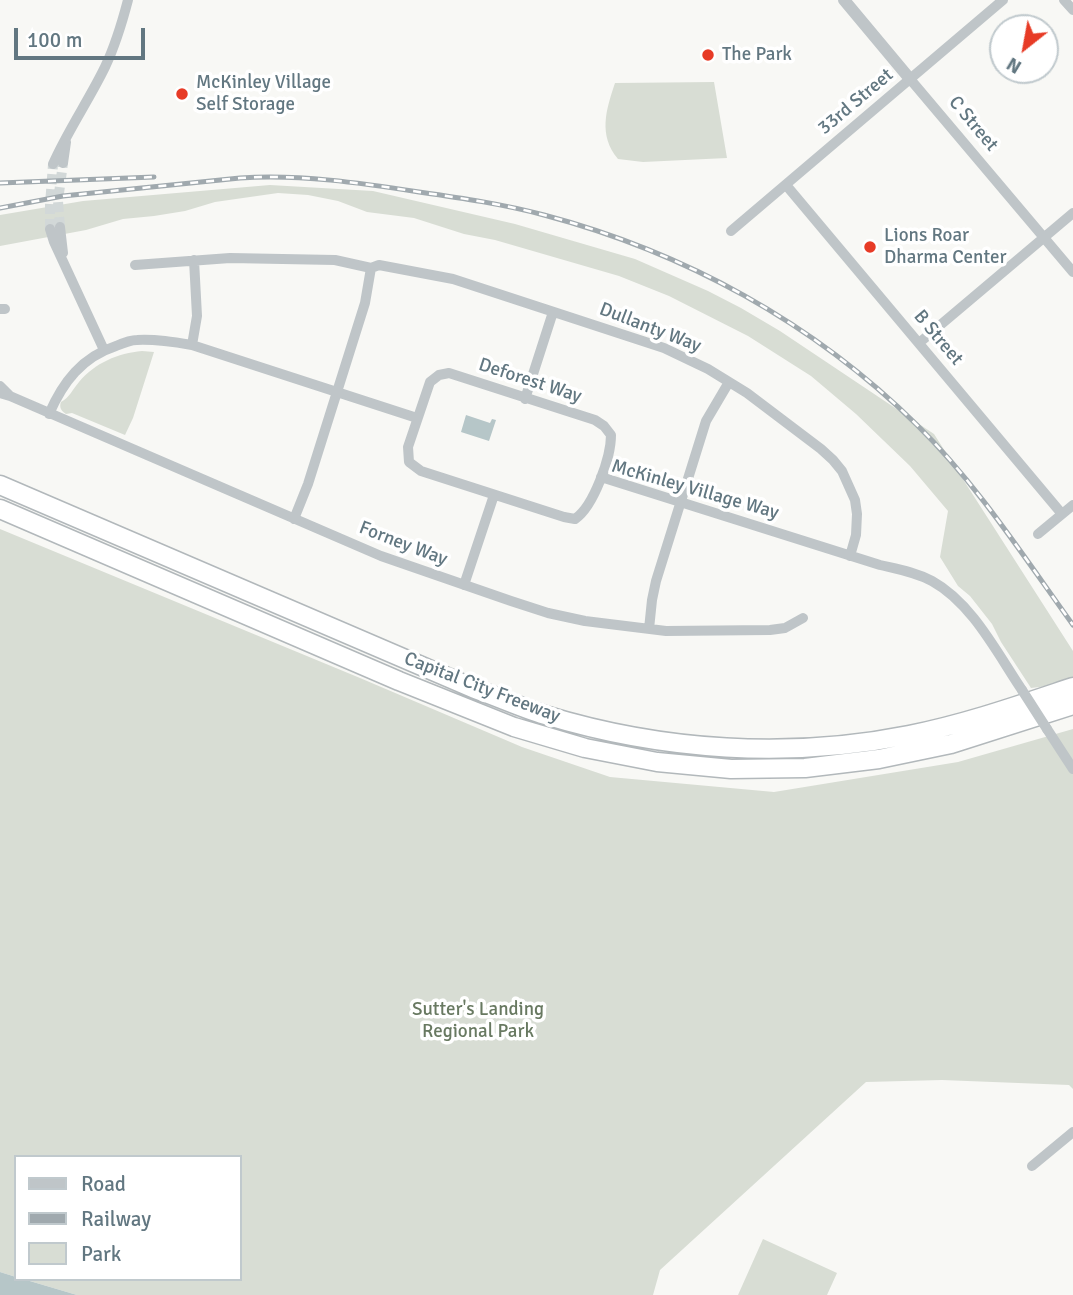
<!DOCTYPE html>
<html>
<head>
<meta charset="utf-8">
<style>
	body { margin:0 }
	#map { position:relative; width:1073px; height:1295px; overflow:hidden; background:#f8f8f5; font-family:Signika,sans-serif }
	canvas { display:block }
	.legend { position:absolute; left:14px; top:1155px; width:228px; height:126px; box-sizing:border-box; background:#fff; border:2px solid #c0c9cd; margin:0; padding:9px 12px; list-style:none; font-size:21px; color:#627781 }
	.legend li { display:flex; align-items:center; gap:14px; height:35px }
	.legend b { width:35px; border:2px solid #c0c9cd }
	.north { position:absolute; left:989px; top:14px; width:70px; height:70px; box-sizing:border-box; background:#fff; border:2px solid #c0c9cd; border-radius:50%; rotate:211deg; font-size:19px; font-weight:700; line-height:28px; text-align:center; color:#627781 }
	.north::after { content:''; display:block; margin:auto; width:24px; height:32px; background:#e73b26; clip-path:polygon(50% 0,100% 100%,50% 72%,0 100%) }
	.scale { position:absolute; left:14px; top:28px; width:131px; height:32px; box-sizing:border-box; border:4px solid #627781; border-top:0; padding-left:9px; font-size:21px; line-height:24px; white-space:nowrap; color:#627781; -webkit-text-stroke:5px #fff; paint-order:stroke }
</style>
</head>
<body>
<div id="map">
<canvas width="1073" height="1295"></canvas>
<ul class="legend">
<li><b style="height:9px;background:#bfc5c8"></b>Road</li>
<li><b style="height:9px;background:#a0a9ae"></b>Railway</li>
<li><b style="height:19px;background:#d8ddd4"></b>Park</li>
</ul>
<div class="north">N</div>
<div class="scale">100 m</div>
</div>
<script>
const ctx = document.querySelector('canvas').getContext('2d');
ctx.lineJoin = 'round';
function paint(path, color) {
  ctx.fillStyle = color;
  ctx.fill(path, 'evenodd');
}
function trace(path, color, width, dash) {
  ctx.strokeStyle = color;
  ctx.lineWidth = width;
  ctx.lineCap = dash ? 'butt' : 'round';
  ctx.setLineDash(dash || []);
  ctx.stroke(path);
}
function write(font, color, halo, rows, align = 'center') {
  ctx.font = font + ' Signika,sans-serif';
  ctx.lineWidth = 7;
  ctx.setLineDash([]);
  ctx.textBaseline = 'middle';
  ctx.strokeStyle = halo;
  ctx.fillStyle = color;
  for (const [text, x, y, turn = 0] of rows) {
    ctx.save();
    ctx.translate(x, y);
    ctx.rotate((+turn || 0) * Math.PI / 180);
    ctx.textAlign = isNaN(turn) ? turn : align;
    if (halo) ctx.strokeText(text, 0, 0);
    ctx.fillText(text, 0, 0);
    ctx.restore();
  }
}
paint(new Path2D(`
	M 714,82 L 727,158 L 643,162 L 618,159 C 598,135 606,110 615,83 Z
	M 270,185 L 373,191 L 515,224 L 635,259 L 708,291 L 741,308 L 780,331 L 934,434 L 1073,651 L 1073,683 L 1031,688 L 1001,642 L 992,624 L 970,596 L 958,586 L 940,557 L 948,511 L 910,466 L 856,414 L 811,376 L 748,336 L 669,296 L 619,276 L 495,240 L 464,234 L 414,218 L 367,212 L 338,201 L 308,195 L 278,193 L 215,202 L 185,211 L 154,216 L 123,219 L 86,230 L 0,246 L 0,215 L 83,201 Z
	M 142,351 L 154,352 L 133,418 L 125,435 L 72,413 L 66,414 C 61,411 59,407 61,402 C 69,398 73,389 79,382 C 95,363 118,353 142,351 Z
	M 0,529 L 360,678 L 522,747 L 610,777 L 774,792 L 958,762 L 1073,729 L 1073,1089 L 1069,1085 L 942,1080 L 866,1082 L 660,1270 L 653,1295 L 77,1295 L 23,1279 L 240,1279 L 240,1157 L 16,1157 L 16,1277 L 0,1272 Z
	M 763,1239 L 837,1273 L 827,1295 L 738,1295 Z`), '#d8ddd4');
paint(new Path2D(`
	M 466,415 L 490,423 L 492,419 L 496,420 L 489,441 L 461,432 Z
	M 0,1272 L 16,1277 L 16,1279 L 23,1279 L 77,1295 L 0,1295 Z`), '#b6c6c8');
trace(new Path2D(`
	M 60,227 L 58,201 L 63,163
	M 50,229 L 50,205 L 53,164`), '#d2d8d8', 10, [10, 5]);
const motorway = new Path2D(`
	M 0,485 L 475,689 C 498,697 522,708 545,715 C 663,751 789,759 909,735 C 965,724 1019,705 1073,687
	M 0,509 L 399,681 L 514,727 L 585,748 L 657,762 L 731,769 L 805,768 L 879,759 L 951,744 L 1073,705`);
trace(motorway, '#b2b8bb', 21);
trace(new Path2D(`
	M 1064,0 L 1073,10
	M 910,79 L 1073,272
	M 63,163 L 66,142
	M 53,164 C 68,130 89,100 105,67 C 115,46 122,23 128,0
	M 786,185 L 1062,514
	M 60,227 L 63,253
	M 50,229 L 54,242 L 104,350
	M 731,231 L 1003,0
	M 135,265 L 230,258 L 335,260 L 371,268
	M 0,309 L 5,309
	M 919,343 L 1073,213
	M 192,345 L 197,316 L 194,260
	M 449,373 L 595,420 L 604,426 L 611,435 C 611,457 594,506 575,519 L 564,517 L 421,471 L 409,462 L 408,447 L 430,382 L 439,375 Z
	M 0,386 L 10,396 L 0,393
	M 10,396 L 381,556 L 511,601 L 548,613 L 585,621 L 666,631 L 770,630 L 785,628 L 803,618
	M 525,399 L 553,312
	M 49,414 C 63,382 82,357 116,346 C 123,343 130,340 137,340 C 156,339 174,342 192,345 L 417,418
	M 601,477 L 880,565 C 897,569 915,572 932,581 C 972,603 997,653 1022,690
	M 294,519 L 308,484 L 365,303 L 371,268 L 379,265 L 453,279 L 664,348 L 708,369 L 747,393 L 821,449 L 833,460 L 842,471 L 855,500 L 857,514 L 856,535 L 850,556
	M 1038,534 L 1073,505
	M 464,585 L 494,495
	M 649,629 L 652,600 L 656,581 L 706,421 L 729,382
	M 1047,729 L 1073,769
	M 1032,1166 L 1073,1132`), '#bfc5c8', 10);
trace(new Path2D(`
	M 844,0 L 910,79`), '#bfc5c8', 12);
trace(motorway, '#fff', 18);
const rail = new Path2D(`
	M 0,183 L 154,177
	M 0,208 L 63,196 L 240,178 C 300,174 361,183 419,192 C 461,198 503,204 544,215 C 684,252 814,323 917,425 C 977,484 1024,557 1073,625`);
trace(rail, '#a0a9ae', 5);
trace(rail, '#fff', 2.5, [8]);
trace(new Path2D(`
	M 1022,690 L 1047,729`), '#bfc5c8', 10);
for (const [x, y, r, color] of [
	[708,55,7,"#e73b26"],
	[182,94,7,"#e73b26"],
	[870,247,7,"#e73b26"]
]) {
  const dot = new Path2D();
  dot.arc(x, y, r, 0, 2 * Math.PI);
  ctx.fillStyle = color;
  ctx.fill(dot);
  trace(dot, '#fff', 2.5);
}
write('19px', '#627781', '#fff', [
	["The Park",722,55],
	["McKinley Village",196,83],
	["Self Storage",196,105],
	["Lions Roar",884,236],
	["Dharma Center",884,258]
], 'left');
write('19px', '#627781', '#fff', [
	["33rd Street",856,102,-40],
	["C Street",973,124,50],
	["Dullanty Way",650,328,21],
	["B Street",938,338,50],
	["Deforest Way",530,381,18],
	["McKinley Village Way",695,490,16],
	["Forney Way",403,544,21],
	["Capital City Freeway",482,688,21]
]);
write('19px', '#687961', '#fff', [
	["Sutter's Landing",478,1010],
	["Regional Park",478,1032]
]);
</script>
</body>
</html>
